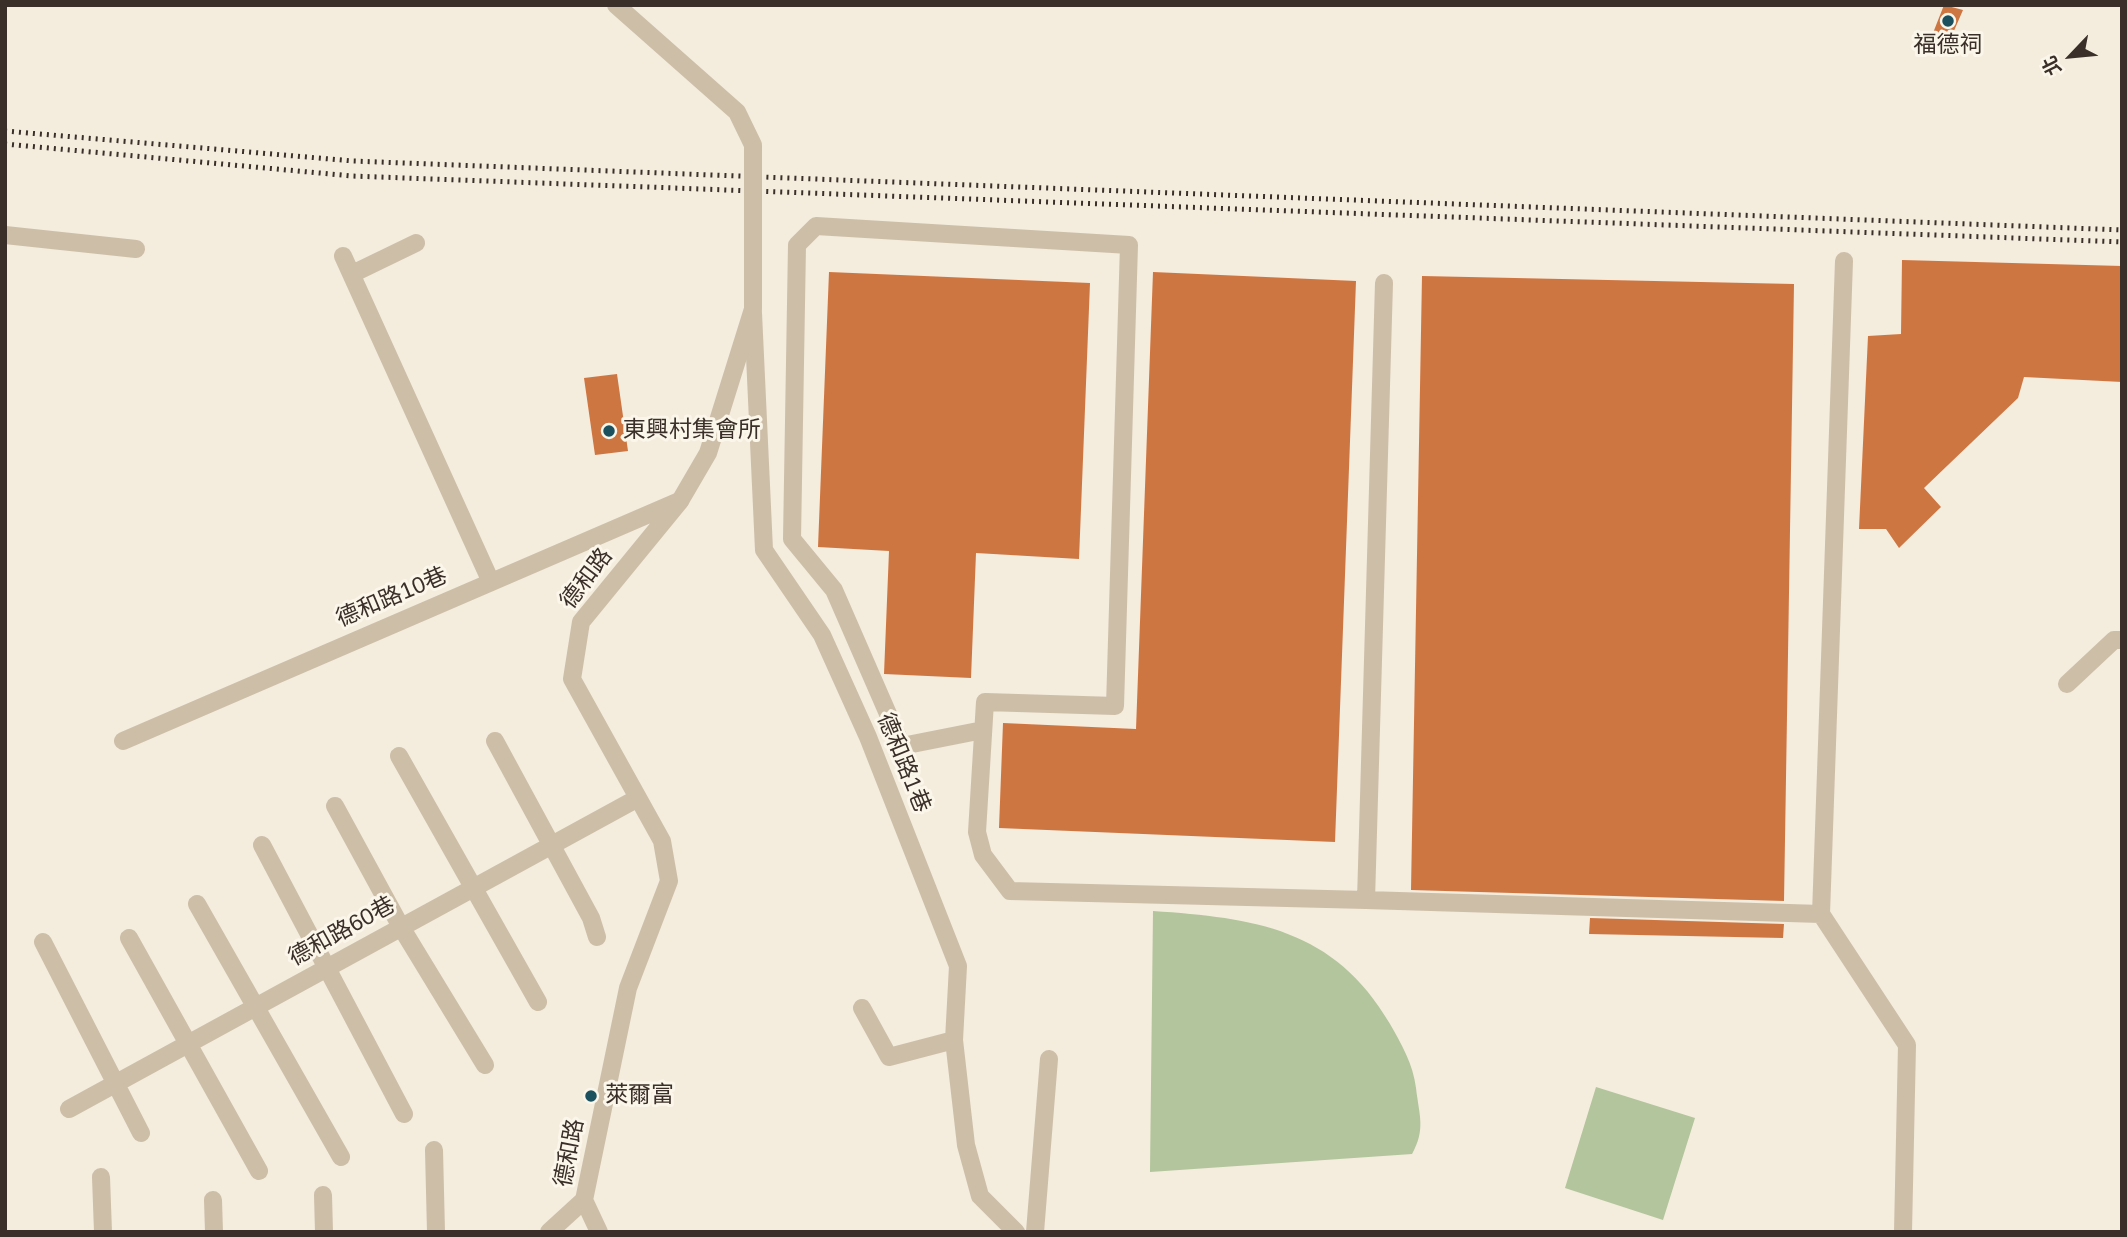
<!DOCTYPE html>
<html>
<head>
<meta charset="utf-8">
<style>
	body { margin:0 }
	#map { position:relative; width:2127px; height:1237px; overflow:hidden; background:#f4ecdd; font-family:Helvetica,"Noto Sans TC",sans-serif }
	canvas { display:block }
	.frame { position:absolute; inset:0; border:7px solid #3a3029; pointer-events:none }
	.north { position:absolute; left:2036px; top:21px; width:70px; height:70px; -webkit-text-stroke:5px #fbf6ea; paint-order:stroke; rotate:244deg; font-size:19px; font-weight:700; line-height:28px; text-align:center; color:#3a3029 }
	.north::after { content:''; display:block; margin:auto; width:24px; height:32px; background:#3a3029; clip-path:polygon(50% 0,100% 100%,50% 72%,0 100%) }
</style>
</head>
<body>
<div id="map">
<canvas width="2127" height="1237"></canvas>
<div class="frame"></div>
<div class="north">北</div>
</div>
<script>
const ctx = document.querySelector('canvas').getContext('2d');
ctx.lineJoin = 'round';
function paint(path, color) {
  ctx.fillStyle = color;
  ctx.fill(path, 'evenodd');
}
function trace(path, color, width, dash) {
  ctx.strokeStyle = color;
  ctx.lineWidth = width;
  ctx.lineCap = dash ? 'butt' : 'round';
  ctx.setLineDash(dash || []);
  ctx.stroke(path);
}
function write(font, color, halo, rows, align = 'center') {
  ctx.font = font + ' Helvetica,"Noto Sans TC",sans-serif';
  ctx.lineWidth = 6;
  ctx.setLineDash([]);
  ctx.textBaseline = 'middle';
  ctx.strokeStyle = halo;
  ctx.fillStyle = color;
  for (const [text, x, y, turn = 0] of rows) {
    ctx.save();
    ctx.translate(x, y);
    ctx.rotate((+turn || 0) * Math.PI / 180);
    ctx.textAlign = isNaN(turn) ? turn : align;
    if (halo) ctx.strokeText(text, 0, 0);
    ctx.fillText(text, 0, 0);
    ctx.restore();
  }
}
paint(new Path2D(`
	M 1153,911 C 1254,918 1334,928 1390,1024 C 1402,1045 1413,1064 1416,1088 C 1419,1115 1426,1129 1412,1154 L 1150,1172 Z
	M 1596,1087 L 1695,1118 L 1663,1220 L 1565,1188 Z`), '#b2c59c');
paint(new Path2D(`
	M 1944,5 L 1963,10 L 1950,40 L 1933,33 Z
	M 1902,260 L 2122,266 L 2122,382 L 2024,377 L 2018,398 L 1924,488 L 1941,507 L 1899,548 L 1886,529 L 1859,529 L 1868,336 L 1901,334 Z
	M 829,272 L 1090,283 L 1079,559 L 976,553 L 971,678 L 884,674 L 889,551 L 818,547 Z
	M 1153,272 L 1356,281 L 1335,842 L 999,828 L 1003,723 L 1136,729 Z
	M 1422,276 L 1794,284 L 1784,901 L 1411,890 Z
	M 617,374 L 628,451 L 595,455 L 584,378 Z
	M 1590,918 L 1784,924 L 1783,938 L 1589,934 Z`), '#ce7642');
trace(new Path2D(`
	M 5,235 L 136,249
	M 343,256 L 491,582
	M 1844,261 L 1821,914 L 1907,1045 L 1903,1232
	M 352,274 L 416,243
	M 753,313 L 764,550 L 822,635 L 868,737 L 958,966 L 954,1040 L 966,1145 L 980,1196 L 1016,1232
	M 2067,684 L 2114,640 L 2122,640
	M 983,730 L 902,746 L 834,590 L 792,539 L 797,245 L 816,226 L 1129,245 L 1115,706 L 985,702 L 977,832 L 983,855 L 1010,891 L 1366,900 L 1384,283
	M 123,741 L 677,502
	M 495,741 L 591,918 L 597,937
	M 399,756 L 538,1002
	M 335,806 L 401,927 L 485,1065
	M 262,845 L 404,1114
	M 1366,900 L 1821,914
	M 197,904 L 341,1157
	M 129,938 L 259,1171
	M 43,942 L 141,1133
	M 862,1008 L 889,1057 L 954,1040
	M 69,1109 L 638,798
	M 434,1150 L 436,1232
	M 101,1177 L 103,1232
	M 323,1195 L 324,1232
	M 213,1200 L 214,1232
	M 549,1232 L 584,1200
	M 599,1232 L 584,1200 L 628,988 L 669,881 L 662,841 L 572,679 L 581,622 L 680,501
	M 1035,1232 L 1049,1059`), '#cdbea8', 18);
trace(new Path2D(`
	M 5,131 L 353,161 L 2122,230
	M 5,144 L 352,176 L 2122,242`), '#3a3029', 5, [2, 5]);
trace(new Path2D(`
	M 616,5 L 737,112 L 753,145 L 753,309 L 708,453 L 680,501`), '#cdbea8', 18);
for (const [x, y, r, color] of [
	[1948,21,7,"#1b515f"],
	[609,431,7,"#1b515f"],
	[591,1096,7,"#1b515f"]
]) {
  const dot = new Path2D();
  dot.arc(x, y, r, 0, 2 * Math.PI);
  ctx.fillStyle = color;
  ctx.fill(dot);
  trace(dot, '#fbf6ea', 2.5);
}
write('23px', '#3a3029', '#fbf6ea', [
	["福德祠",1948,46,"center"],
	["東興村集會所",623,431],
	["萊爾富",605,1096]
], 'left');
write('23px', '#3a3029', '#fbf6ea', [
	["德和路",587,579,-53],
	["德和路10巷",392,598,-23],
	["德和路1巷",903,763,68],
	["德和路60巷",342,932,-29],
	["德和路",570,1153,-79]
]);
</script>
</body>
</html>
